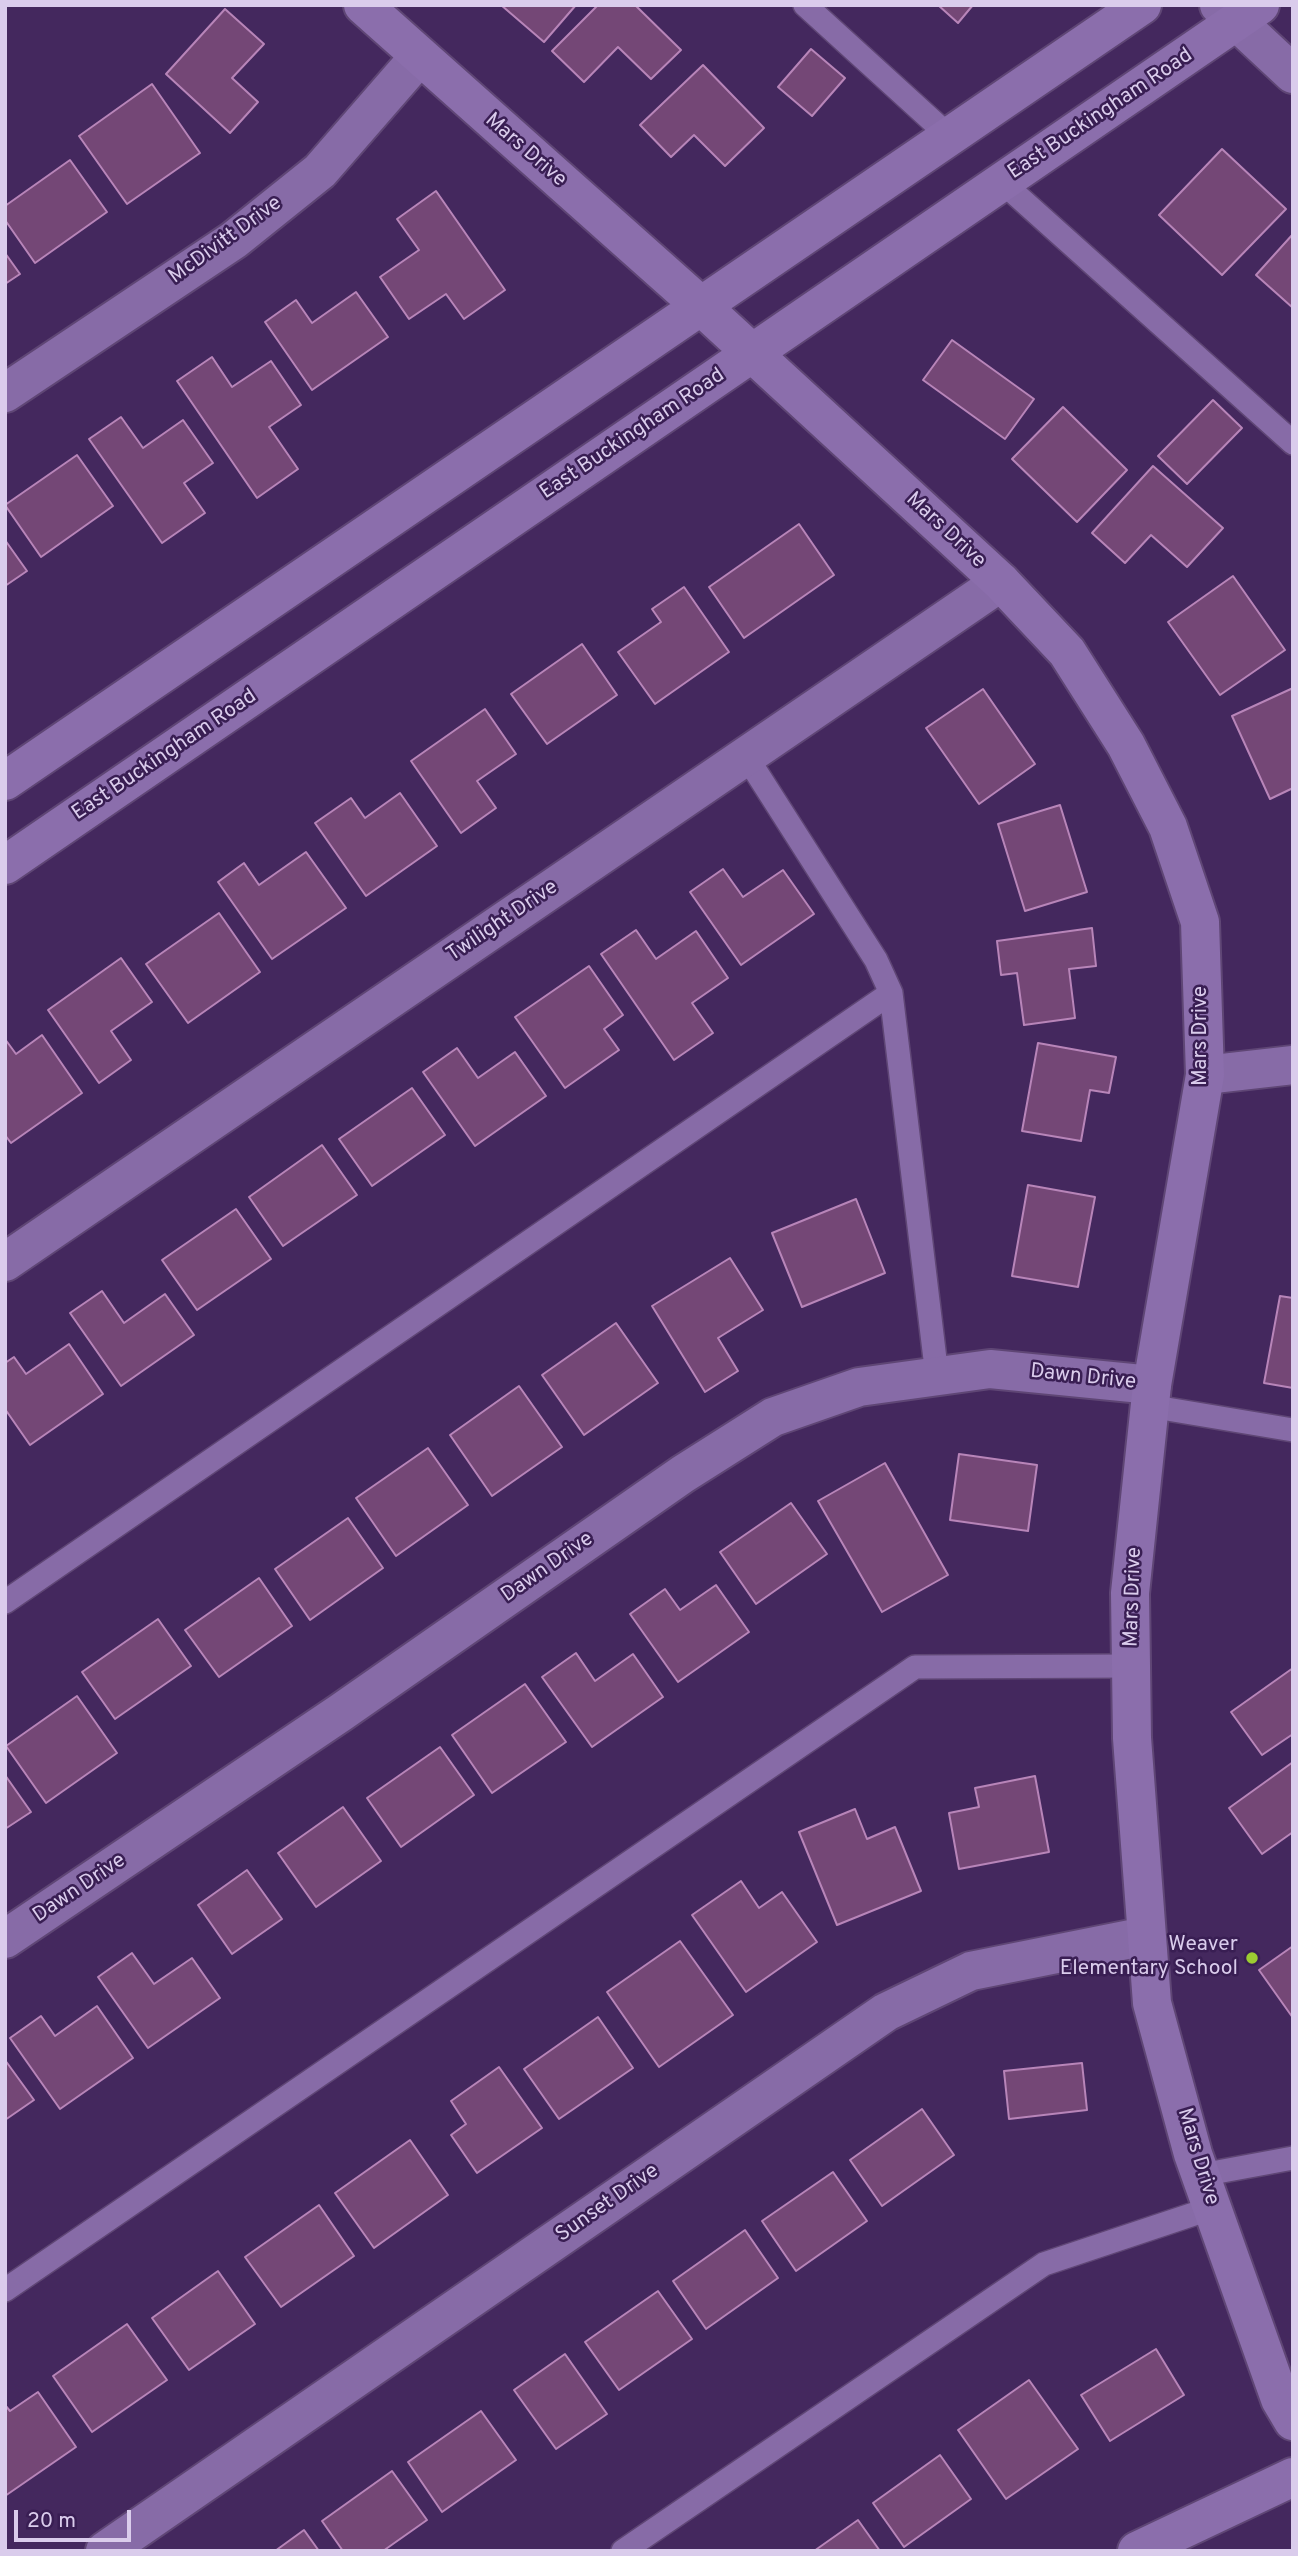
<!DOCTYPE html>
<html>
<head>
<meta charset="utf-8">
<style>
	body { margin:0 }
	#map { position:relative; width:1298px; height:2556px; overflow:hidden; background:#44285e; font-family:Overpass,sans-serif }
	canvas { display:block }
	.frame { position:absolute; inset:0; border:7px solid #daccec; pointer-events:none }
	.scale { position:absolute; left:14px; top:2510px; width:117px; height:32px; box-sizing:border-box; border:4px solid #daccec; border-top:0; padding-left:9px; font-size:21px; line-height:24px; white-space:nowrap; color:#daccec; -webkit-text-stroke:5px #391e53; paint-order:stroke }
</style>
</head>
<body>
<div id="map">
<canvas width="1298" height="2556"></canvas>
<div class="frame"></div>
<div class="scale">20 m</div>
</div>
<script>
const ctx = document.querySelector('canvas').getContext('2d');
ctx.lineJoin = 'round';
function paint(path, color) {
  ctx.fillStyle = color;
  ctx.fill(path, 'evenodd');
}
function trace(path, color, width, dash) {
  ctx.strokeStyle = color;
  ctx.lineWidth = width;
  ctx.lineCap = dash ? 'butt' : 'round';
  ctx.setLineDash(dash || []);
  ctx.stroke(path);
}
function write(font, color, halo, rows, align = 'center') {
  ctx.font = font + ' Overpass,sans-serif';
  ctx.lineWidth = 5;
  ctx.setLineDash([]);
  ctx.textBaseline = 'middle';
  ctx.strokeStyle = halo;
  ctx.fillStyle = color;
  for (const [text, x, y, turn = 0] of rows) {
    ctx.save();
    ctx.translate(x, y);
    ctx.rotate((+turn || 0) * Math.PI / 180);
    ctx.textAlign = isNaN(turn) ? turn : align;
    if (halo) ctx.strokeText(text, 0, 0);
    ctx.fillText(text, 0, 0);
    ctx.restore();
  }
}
const building = new Path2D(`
	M 501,5 L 576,5 L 544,42 Z
	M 598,5 L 635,5 L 681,50 L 651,79 L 618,47 L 584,82 L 552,51 Z
	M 938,5 L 973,5 L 958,23 Z
	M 225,9 L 264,44 L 232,78 L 258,102 L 230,133 L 166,74 Z
	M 811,49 L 845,78 L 812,116 L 778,87 Z
	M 703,65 L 764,128 L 725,166 L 694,135 L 671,157 L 640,125 Z
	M 152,84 L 200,153 L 127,204 L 79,136 Z
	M 1222,149 L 1286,209 L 1222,275 L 1159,215 Z
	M 70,160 L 107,212 L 35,263 L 5,220 L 5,206 Z
	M 436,191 L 505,290 L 464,319 L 446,294 L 409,319 L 380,277 L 419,250 L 397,219 Z
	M 1293,234 L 1293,308 L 1256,275 Z
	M 5,253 L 20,274 L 5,284 Z
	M 356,292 L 388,337 L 312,390 L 265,322 L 296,300 L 312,323 Z
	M 952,340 L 1034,399 L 1005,439 L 923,380 Z
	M 212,357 L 232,387 L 271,361 L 301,405 L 269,427 L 298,469 L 257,498 L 177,381 Z
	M 1213,400 L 1242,428 L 1187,484 L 1158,456 Z
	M 1063,407 L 1127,470 L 1077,522 L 1012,459 Z
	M 121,417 L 143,448 L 183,420 L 213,463 L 184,483 L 205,513 L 162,543 L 89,439 Z
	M 77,455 L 113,506 L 41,557 L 5,505 Z
	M 1153,466 L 1223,528 L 1187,567 L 1151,535 L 1125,563 L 1092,533 Z
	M 799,524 L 834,575 L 744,638 L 709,587 Z
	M 5,540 L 27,571 L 5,586 Z
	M 1233,576 L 1285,650 L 1220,695 L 1168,622 Z
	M 684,587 L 729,652 L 655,704 L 618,652 L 661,622 L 652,609 Z
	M 582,644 L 617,695 L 547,744 L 511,694 Z
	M 1293,688 L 1293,788 L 1270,799 L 1232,716 Z
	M 983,689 L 1035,764 L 979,804 L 926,728 Z
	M 485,709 L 516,754 L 477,781 L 496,808 L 461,833 L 411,761 Z
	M 400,793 L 437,846 L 366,896 L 315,823 L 351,798 L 365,818 Z
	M 1060,805 L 1087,892 L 1025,911 L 998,824 Z
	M 306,852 L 346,908 L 272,959 L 218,882 L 244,863 L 259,885 Z
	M 723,869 L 743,897 L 783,870 L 814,914 L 741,965 L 690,892 Z
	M 219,913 L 260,972 L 188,1023 L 146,964 Z
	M 1092,928 L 1096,966 L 1069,969 L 1075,1018 L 1024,1025 L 1017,973 L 1001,975 L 997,941 Z
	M 636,930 L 656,959 L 696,931 L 728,978 L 692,1003 L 713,1033 L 674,1060 L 601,954 Z
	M 121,958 L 152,1002 L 111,1031 L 131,1060 L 99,1083 L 48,1010 Z
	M 589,966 L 623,1015 L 604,1029 L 619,1050 L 565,1088 L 515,1017 Z
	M 42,1035 L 82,1093 L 11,1143 L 5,1135 L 5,1039 L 16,1054 Z
	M 1038,1043 L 1116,1057 L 1109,1093 L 1090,1090 L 1081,1141 L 1022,1131 Z
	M 457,1048 L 478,1078 L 515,1052 L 546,1096 L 475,1146 L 423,1072 Z
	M 412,1088 L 445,1135 L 372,1186 L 339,1139 Z
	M 322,1145 L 357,1195 L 283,1246 L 249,1197 Z
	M 1028,1185 L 1095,1197 L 1078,1287 L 1012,1276 Z
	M 856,1199 L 885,1273 L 802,1307 L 772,1233 Z
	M 236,1209 L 271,1259 L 197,1310 L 162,1260 Z
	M 730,1258 L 763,1310 L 718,1338 L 738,1371 L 705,1392 L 652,1306 Z
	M 102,1291 L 124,1323 L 165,1294 L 194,1335 L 121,1386 L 70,1313 Z
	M 1280,1296 L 1293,1298 L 1293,1388 L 1264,1383 Z
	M 616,1323 L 658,1383 L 584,1435 L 542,1375 Z
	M 69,1344 L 103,1394 L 30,1445 L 5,1409 L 5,1363 L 14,1357 L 26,1374 Z
	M 519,1386 L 562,1447 L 492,1496 L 450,1435 Z
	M 428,1448 L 468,1505 L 396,1556 L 356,1498 Z
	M 959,1454 L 1037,1465 L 1028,1531 L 950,1520 Z
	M 885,1463 L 948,1575 L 882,1612 L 818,1501 Z
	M 791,1503 L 827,1554 L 756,1604 L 720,1552 Z
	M 348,1518 L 383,1568 L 310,1620 L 275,1569 Z
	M 259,1578 L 292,1626 L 219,1677 L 185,1630 Z
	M 716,1585 L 749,1632 L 678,1682 L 630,1614 L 665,1589 L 680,1610 Z
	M 158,1619 L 191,1666 L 115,1719 L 82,1672 Z
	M 576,1653 L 595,1681 L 633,1654 L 663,1697 L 592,1747 L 542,1677 Z
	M 1293,1668 L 1293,1734 L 1262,1755 L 1231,1712 Z
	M 525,1684 L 566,1742 L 492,1793 L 452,1735 Z
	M 77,1696 L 117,1753 L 46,1803 L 6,1746 Z
	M 440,1747 L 474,1795 L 401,1847 L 367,1798 Z
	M 1293,1762 L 1293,1832 L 1262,1854 L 1229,1808 Z
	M 5,1775 L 31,1812 L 5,1829 Z
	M 1035,1776 L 1049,1852 L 959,1869 L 949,1813 L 979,1807 L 975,1788 Z
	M 343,1807 L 381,1861 L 316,1907 L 278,1853 Z
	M 855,1809 L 867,1839 L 895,1827 L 921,1891 L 837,1925 L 799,1832 Z
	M 247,1870 L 282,1919 L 232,1954 L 198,1905 Z
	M 741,1881 L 759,1908 L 782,1892 L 817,1942 L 746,1992 L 692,1915 Z
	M 680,1941 L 733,2015 L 659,2067 L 607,1992 Z
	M 1293,1946 L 1293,2018 L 1259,1970 Z
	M 132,1953 L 154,1984 L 192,1958 L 220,1998 L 148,2048 L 98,1977 Z
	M 97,2006 L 133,2058 L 60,2109 L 10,2038 L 41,2016 L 55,2036 Z
	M 598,2017 L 633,2068 L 559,2119 L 524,2069 Z
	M 5,2060 L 34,2100 L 5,2120 Z
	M 1082,2063 L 1087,2110 L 1009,2119 L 1004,2071 Z
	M 499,2067 L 542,2128 L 477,2173 L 451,2135 L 466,2124 L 451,2101 Z
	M 922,2109 L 954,2155 L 882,2206 L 850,2160 Z
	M 410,2140 L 448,2195 L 374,2248 L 335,2193 Z
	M 833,2172 L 867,2221 L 796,2271 L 762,2221 Z
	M 319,2205 L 354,2256 L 281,2307 L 245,2257 Z
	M 745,2230 L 778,2278 L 706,2329 L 673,2281 Z
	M 218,2271 L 255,2324 L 189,2370 L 152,2318 Z
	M 658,2291 L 692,2339 L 619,2390 L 585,2342 Z
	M 127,2324 L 167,2380 L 92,2432 L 53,2376 Z
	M 1156,2349 L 1184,2395 L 1110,2441 L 1081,2395 Z
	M 565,2354 L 607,2414 L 556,2449 L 514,2390 Z
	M 1029,2380 L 1078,2449 L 1006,2499 L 958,2430 Z
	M 38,2392 L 76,2447 L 5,2496 L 5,2405 L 10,2411 Z
	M 481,2411 L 516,2460 L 442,2512 L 408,2462 Z
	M 940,2455 L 971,2499 L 904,2547 L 873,2503 Z
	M 392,2471 L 427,2520 L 383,2551 L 343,2551 L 322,2521 Z
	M 858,2520 L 880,2551 L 814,2551 Z
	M 304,2530 L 319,2551 L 275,2551 Z`);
paint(building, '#744776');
trace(building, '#b885b9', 2);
const lane = new Path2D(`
	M 805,5 L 949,136
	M 1002,182 L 1293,443
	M 746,756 L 876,960 L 891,993 L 937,1376
	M 1149,1406 L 1293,1430
	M 5,1602 L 891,993
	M 1201,2175 L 1293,2158
	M 5,2290 L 915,1667 L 1131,1666
	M 623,2551 L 1044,2264 L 1212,2208`);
const street = new Path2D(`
	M 1219,5 L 1293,74
	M 5,393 L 234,240 L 320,171 L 419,57
	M 1205,1075 L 1293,1065
	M 5,1262 L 1001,582
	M 5,1939 L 340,1713 L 683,1474 L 773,1417 L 859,1387 L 990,1369 L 1152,1385
	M 105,2551 L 886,2012 L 971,1971 L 1146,1936`);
const secondary = new Path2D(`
	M 363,5 L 701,306 L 1001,582 L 1067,652 L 1126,745 L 1168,827 L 1200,922 L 1205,1075 L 1152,1385 L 1130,1593 L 1132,1738 L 1152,2003 L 1193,2154 L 1280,2399 L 1293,2421
	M 5,781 L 1142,5
	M 5,865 L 1260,5
	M 1137,2551 L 1293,2477`);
trace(lane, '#5f4675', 26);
trace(street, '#5f4675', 42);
trace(secondary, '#5f4675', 42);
trace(lane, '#876ba7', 23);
trace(street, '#876ba7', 38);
trace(secondary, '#8b6eac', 38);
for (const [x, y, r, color] of [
	[1252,1958,7,"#9ccb32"]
]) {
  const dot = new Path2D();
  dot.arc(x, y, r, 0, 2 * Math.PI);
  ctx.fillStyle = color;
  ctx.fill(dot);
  trace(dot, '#391e53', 2.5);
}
write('21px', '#daccec', '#391e53', [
	["East Buckingham Road",1101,115,-34],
	["Mars Drive",525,151,41],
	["McDivitt Drive",226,241,-36],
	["East Buckingham Road",633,435,-34],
	["Mars Drive",945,531,43],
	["East Buckingham Road",165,756,-34],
	["Twilight Drive",503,922,-34],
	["Mars Drive",1202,1036,-90],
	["Dawn Drive",1083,1378,6],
	["Dawn Drive",548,1568,-35],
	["Mars Drive",1134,1597,-88],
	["Dawn Drive",80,1889,-34],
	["Mars Drive",1197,2157,73],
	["Sunset Drive",608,2204,-35]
]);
write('21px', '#daccec', '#391e53', [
	["Weaver",1238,1946],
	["Elementary School",1238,1970]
], 'right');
</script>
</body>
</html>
